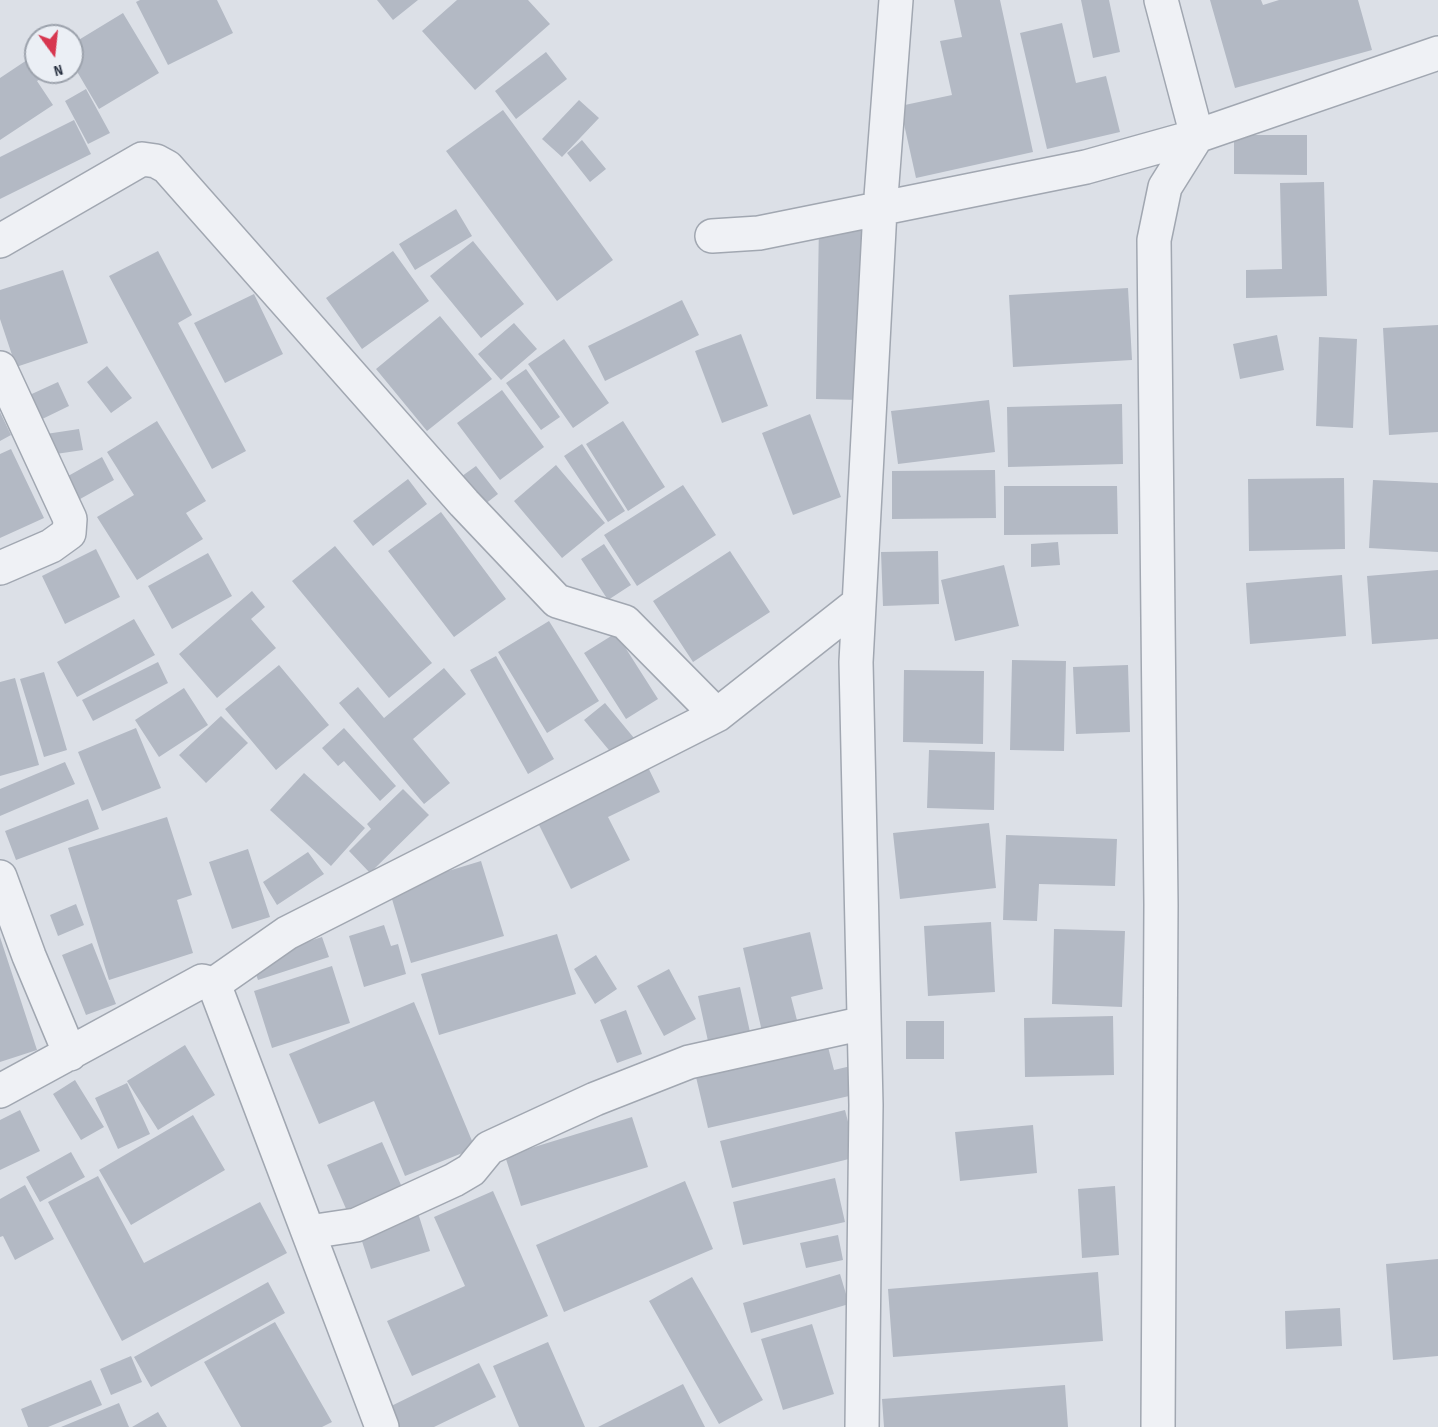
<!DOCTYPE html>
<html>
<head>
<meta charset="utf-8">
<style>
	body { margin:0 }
	#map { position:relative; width:1438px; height:1427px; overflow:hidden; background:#dce0e7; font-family:"Sofia Sans Condensed",sans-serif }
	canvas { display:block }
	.north { position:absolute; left:24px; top:24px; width:60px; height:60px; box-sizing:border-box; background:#ebeff5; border:2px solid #9ca2ac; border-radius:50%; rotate:165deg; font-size:16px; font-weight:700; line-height:24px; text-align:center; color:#252e3e }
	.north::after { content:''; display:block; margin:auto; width:21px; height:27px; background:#d7364f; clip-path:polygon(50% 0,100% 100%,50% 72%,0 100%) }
</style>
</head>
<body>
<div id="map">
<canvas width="1438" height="1427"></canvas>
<div class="north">N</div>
</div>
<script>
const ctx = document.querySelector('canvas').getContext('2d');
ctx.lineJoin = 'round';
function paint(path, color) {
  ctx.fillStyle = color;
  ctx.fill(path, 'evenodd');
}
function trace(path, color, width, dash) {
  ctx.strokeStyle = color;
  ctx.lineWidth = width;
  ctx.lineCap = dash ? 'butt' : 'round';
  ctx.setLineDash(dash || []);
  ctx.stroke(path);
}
paint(new Path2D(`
	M 140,0 L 217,0 L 233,33 L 168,65 L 136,2 Z
	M 377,0 L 418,0 L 393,20 Z
	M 457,0 L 528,0 L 550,24 L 475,90 L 422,31 Z
	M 954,0 L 1000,0 L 1033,152 L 916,178 L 900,106 L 952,95 L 940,41 L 962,37 Z
	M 1081,0 L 1109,0 L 1120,52 L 1093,58 Z
	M 1210,0 L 1261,0 L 1263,5 L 1279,0 L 1358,0 L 1372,50 L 1235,88 Z
	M 123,13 L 159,73 L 99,109 L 72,63 L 72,44 Z
	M 1062,23 L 1076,83 L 1106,76 L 1120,132 L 1047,149 L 1020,33 Z
	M 546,52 L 567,79 L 516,119 L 495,91 Z
	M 36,54 L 36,72 L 51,72 L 37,81 L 53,105 L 0,140 L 0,78 Z
	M 86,89 L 110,133 L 88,144 L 65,101 Z
	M 579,100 L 599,118 L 562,157 L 542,139 Z
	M 503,110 L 613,260 L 557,301 L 446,151 Z
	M 74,120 L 91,154 L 0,199 L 0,157 Z
	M 1234,135 L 1307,135 L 1307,175 L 1234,174 Z
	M 582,140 L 606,169 L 590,182 L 567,153 Z
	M 1324,182 L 1327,296 L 1246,298 L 1246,270 L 1282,269 L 1280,183 Z
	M 456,209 L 472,236 L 415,270 L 399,244 Z
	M 819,224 L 864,224 L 861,400 L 816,399 Z
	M 473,241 L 524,304 L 481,338 L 430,276 Z
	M 158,251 L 192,315 L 178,323 L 246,451 L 212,469 L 109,276 Z
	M 393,251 L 429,301 L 362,349 L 326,298 Z
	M 63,270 L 88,343 L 16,367 L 0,319 L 0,290 Z
	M 1128,288 L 1132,360 L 1013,367 L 1009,295 Z
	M 254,294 L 283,354 L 225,383 L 194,323 Z
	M 682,300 L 699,335 L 605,381 L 588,346 Z
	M 440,316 L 492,379 L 427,431 L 376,369 Z
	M 514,323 L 537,349 L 501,380 L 478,354 Z
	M 1438,325 L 1438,432 L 1389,435 L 1383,328 Z
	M 741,334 L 768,406 L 722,423 L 695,351 Z
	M 1277,335 L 1284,370 L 1240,379 L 1233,344 Z
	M 1319,337 L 1357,339 L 1353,428 L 1316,426 Z
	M 564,339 L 609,403 L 573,428 L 528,364 Z
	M 107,366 L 132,398 L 111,413 L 87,382 Z
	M 526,369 L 560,417 L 541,430 L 506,383 Z
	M 58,382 L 69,406 L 34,423 L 23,398 Z
	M 502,390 L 544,447 L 500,480 L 457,423 Z
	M 989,400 L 995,452 L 898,464 L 891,411 Z
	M 1122,404 L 1123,464 L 1008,467 L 1007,407 Z
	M 0,412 L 11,435 L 0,441 Z
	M 810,414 L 841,497 L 793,515 L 762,433 Z
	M 157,421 L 206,501 L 186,513 L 203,539 L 137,580 L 97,517 L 134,495 L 107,452 Z
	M 623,421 L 665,487 L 628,511 L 586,444 Z
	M 79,429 L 83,450 L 49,455 L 46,434 Z
	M 582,444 L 625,511 L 608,522 L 564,456 Z
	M 11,449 L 44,518 L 0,538 L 0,454 Z
	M 102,457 L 114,480 L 73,503 L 61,480 Z
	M 556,465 L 605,523 L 562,558 L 514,501 Z
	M 476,466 L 498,494 L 480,508 L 458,479 Z
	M 995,470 L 996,518 L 892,519 L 892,471 Z
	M 1344,478 L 1345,549 L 1249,551 L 1248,479 Z
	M 408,479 L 427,504 L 373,546 L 353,521 Z
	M 1373,480 L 1438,483 L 1438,552 L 1369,548 Z
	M 683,485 L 716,535 L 637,586 L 604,535 Z
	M 1004,486 L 1117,486 L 1118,534 L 1004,535 Z
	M 441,512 L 506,599 L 454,637 L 388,551 Z
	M 1058,542 L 1060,565 L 1031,567 L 1031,544 Z
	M 604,544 L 631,585 L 608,600 L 581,559 Z
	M 335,546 L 432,663 L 389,698 L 292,581 Z
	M 96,549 L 120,597 L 65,624 L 42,576 Z
	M 730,551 L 770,612 L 693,662 L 653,601 Z
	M 938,551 L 939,604 L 883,606 L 881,552 Z
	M 208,553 L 232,596 L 172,629 L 148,586 Z
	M 1004,565 L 1019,626 L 955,641 L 941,580 Z
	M 1438,570 L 1438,639 L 1372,644 L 1367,576 Z
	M 1342,575 L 1346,636 L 1250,644 L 1246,583 Z
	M 252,591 L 265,607 L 251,619 L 276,648 L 217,698 L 179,654 Z
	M 134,619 L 155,655 L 77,697 L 57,662 Z
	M 549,621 L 599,701 L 547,733 L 498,652 Z
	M 616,633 L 658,699 L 626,719 L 584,653 Z
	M 496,656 L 554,759 L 528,774 L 470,670 Z
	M 1012,660 L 1066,661 L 1064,751 L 1010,750 Z
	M 158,662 L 168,683 L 93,721 L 82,700 Z
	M 279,665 L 329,725 L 276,770 L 225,709 Z
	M 1128,665 L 1130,732 L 1076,734 L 1073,667 Z
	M 444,668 L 466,694 L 413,739 L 450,783 L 424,804 L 339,703 L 358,687 L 384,718 Z
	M 904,670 L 984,671 L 983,744 L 903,742 Z
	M 44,672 L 67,750 L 44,757 L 20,679 Z
	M 15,678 L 39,765 L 0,776 L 0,682 Z
	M 184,688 L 208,725 L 159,757 L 135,720 Z
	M 605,703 L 634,738 L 613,755 L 584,720 Z
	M 221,716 L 248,743 L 206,783 L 179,755 Z
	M 136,728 L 161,788 L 102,811 L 78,752 Z
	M 344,728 L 396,786 L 380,801 L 344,761 L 338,766 L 322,748 Z
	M 929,750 L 995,752 L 994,810 L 927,808 Z
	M 644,759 L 660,792 L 608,817 L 630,860 L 571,889 L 533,813 Z
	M 65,762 L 75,784 L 0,816 L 0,789 Z
	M 304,773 L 365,828 L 331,866 L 270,810 Z
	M 403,789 L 429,815 L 370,873 L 349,851 L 371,829 L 367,824 Z
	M 88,799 L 99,829 L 16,860 L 5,831 Z
	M 167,817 L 192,895 L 177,900 L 193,953 L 109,980 L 68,848 Z
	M 989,823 L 996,888 L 900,899 L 893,833 Z
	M 1006,835 L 1117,839 L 1115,886 L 1039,884 L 1037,921 L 1003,920 Z
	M 248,849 L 270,917 L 232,929 L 209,862 Z
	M 308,852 L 324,874 L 277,905 L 263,882 Z
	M 481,861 L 504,936 L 411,963 L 389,889 Z
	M 76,904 L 84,925 L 58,936 L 50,915 Z
	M 991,922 L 995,992 L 928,996 L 924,926 Z
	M 384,925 L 391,946 L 398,944 L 406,974 L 364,987 L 349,936 Z
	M 1054,929 L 1125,931 L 1122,1007 L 1052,1004 Z
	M 810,932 L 823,989 L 791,997 L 799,1028 L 763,1036 L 743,948 Z
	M 557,934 L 576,994 L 439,1035 L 421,974 Z
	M 0,937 L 37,1050 L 0,1062 Z
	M 322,937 L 329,957 L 258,980 L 251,960 Z
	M 92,943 L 116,1004 L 86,1015 L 62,955 Z
	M 596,955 L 617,989 L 595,1004 L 574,969 Z
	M 332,966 L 350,1023 L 272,1048 L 254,991 Z
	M 669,969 L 696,1019 L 664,1036 L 637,986 Z
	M 740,987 L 750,1032 L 708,1041 L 698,996 Z
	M 414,1002 L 475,1148 L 405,1176 L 374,1101 L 319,1124 L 289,1054 Z
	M 626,1010 L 642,1054 L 617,1063 L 600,1020 Z
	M 1113,1016 L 1114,1075 L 1025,1077 L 1024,1018 Z
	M 906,1021 L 944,1021 L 944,1059 L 906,1059 Z
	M 185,1045 L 215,1095 L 158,1130 L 127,1081 Z
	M 828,1047 L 834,1070 L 851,1066 L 858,1094 L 708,1128 L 696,1077 Z
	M 75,1080 L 104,1127 L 81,1140 L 53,1094 Z
	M 127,1083 L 150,1134 L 118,1149 L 95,1098 Z
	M 20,1110 L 40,1151 L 0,1170 L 0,1120 Z
	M 845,1110 L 857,1157 L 732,1188 L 720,1141 Z
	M 193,1115 L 225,1170 L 131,1225 L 99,1170 Z
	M 632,1117 L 648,1167 L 521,1206 L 505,1156 Z
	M 1033,1125 L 1037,1173 L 960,1181 L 955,1132 Z
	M 382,1142 L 405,1194 L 350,1218 L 327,1165 Z
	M 71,1152 L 85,1177 L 40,1202 L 26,1177 Z
	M 98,1176 L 144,1263 L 260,1202 L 287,1253 L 122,1341 L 48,1202 Z
	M 835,1178 L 845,1222 L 743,1245 L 733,1202 Z
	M 685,1181 L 713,1249 L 564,1312 L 536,1245 Z
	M 25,1185 L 54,1239 L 15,1260 L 3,1236 L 0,1237 L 0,1199 Z
	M 1115,1186 L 1119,1255 L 1082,1258 L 1078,1189 Z
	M 493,1191 L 548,1316 L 412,1376 L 387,1321 L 465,1286 L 434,1217 Z
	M 418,1213 L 430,1251 L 371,1269 L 359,1232 Z
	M 838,1235 L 843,1260 L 806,1268 L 800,1243 Z
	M 1438,1259 L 1438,1356 L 1393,1360 L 1386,1264 Z
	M 1098,1272 L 1103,1341 L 893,1357 L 888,1289 Z
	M 840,1274 L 849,1304 L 751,1333 L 743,1303 Z
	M 692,1277 L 763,1400 L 719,1424 L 649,1301 Z
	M 268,1282 L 285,1313 L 151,1387 L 134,1357 Z
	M 1340,1308 L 1342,1346 L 1286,1349 L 1285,1311 Z
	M 275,1322 L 332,1422 L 322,1427 L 241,1427 L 204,1362 Z
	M 812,1324 L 834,1394 L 783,1410 L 761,1339 Z
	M 548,1342 L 585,1427 L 519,1427 L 493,1366 Z
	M 131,1356 L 142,1382 L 111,1395 L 100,1369 Z
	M 479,1363 L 496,1397 L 434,1427 L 392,1427 L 383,1410 Z
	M 91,1380 L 102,1405 L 48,1427 L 28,1427 L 21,1409 Z
	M 683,1384 L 705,1427 L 598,1427 Z
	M 1065,1385 L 1068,1427 L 884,1427 L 882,1399 Z
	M 119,1403 L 129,1427 L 61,1427 Z
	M 158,1412 L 167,1427 L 132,1427 Z`), '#b3b9c4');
const street = new Path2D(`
	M 712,236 L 759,233 L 1086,167 L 1197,136 L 1438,53
	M 0,241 L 142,159 L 156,161 L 167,167 L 464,503 L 557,601 L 625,622 L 717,715
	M 0,368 L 70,519 L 69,533 L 51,546 L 0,568
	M 0,877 L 29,956 L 70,1054
	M 214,984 L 287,933 L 717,715 L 859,603
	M 0,1091 L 202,981 L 214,984 L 382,1427
	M 309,1232 L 356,1225 L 454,1180 L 471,1170 L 489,1148 L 595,1099 L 689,1062 L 864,1023
	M 862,1427 L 866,1105 L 856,662 L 880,210 L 896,0
	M 1158,1427 L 1161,905 L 1154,240 L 1165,187 L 1197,136 L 1161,0`);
trace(street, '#a1a7b1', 36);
trace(street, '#eff1f5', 33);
</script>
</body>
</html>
